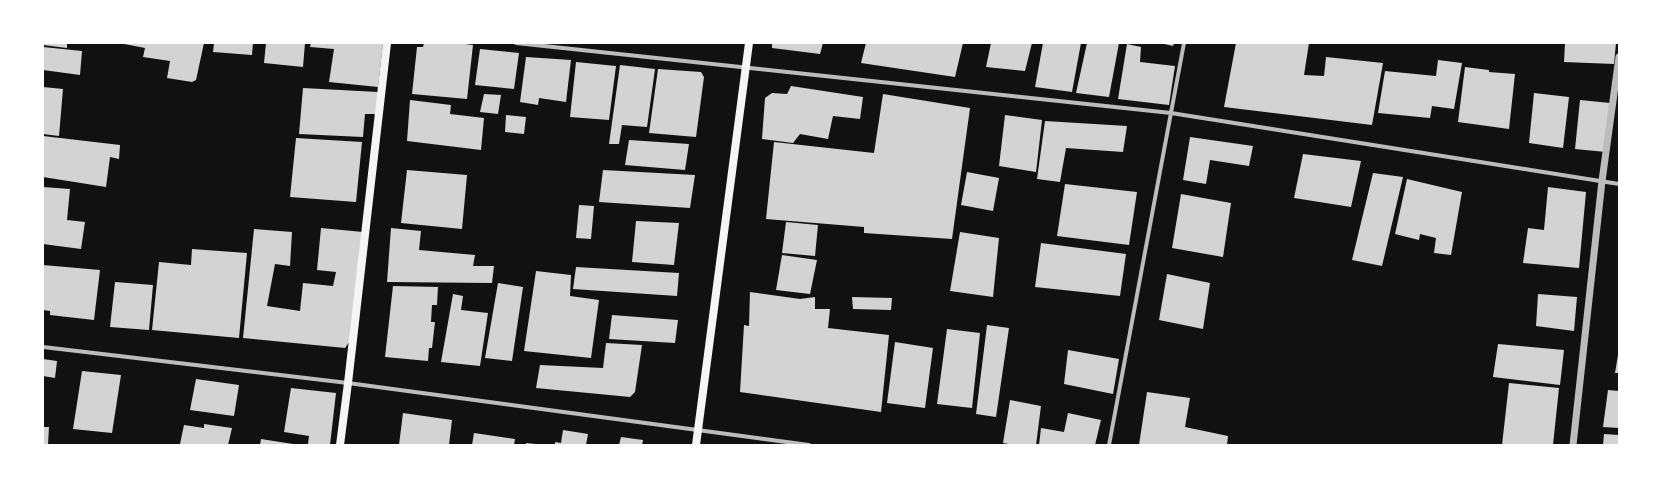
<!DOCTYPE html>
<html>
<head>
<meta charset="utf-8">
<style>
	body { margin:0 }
	#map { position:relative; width:1662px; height:488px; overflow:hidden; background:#111; font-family:"Fira Sans",sans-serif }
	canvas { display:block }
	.frame { position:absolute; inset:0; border:44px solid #fff; pointer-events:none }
</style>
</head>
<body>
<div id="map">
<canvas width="1662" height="488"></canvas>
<div class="frame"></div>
</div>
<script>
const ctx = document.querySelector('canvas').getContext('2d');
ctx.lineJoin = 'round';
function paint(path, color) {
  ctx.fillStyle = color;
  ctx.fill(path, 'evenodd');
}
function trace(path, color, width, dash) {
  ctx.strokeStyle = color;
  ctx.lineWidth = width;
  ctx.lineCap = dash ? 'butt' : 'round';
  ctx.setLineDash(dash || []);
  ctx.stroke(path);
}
paint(new Path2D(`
	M 43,43 L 67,43 L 67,48 L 43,45 Z
	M 119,43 L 204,43 L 196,80 L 192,82 L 167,78 L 170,61 L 143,57 L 145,48 Z
	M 214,43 L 253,43 L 252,55 L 213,52 Z
	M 266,43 L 305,43 L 303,67 L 264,63 Z
	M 311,43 L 383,43 L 378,87 L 329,82 L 334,49 L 310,47 Z
	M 424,43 L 457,43 L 473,45 L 467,99 L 412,94 L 417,47 L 423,47 Z
	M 772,43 L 823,43 L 820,54 L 772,48 Z
	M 866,43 L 963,43 L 955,77 L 861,63 Z
	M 991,43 L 1032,43 L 1025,71 L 986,67 Z
	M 1043,43 L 1081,43 L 1072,92 L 1035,87 Z
	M 1087,43 L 1119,43 L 1109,97 L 1076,93 Z
	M 1160,43 L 1174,43 L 1173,46 Z
	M 1236,43 L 1309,43 L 1304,75 L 1324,76 L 1326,57 L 1383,63 L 1372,125 L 1224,107 Z
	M 1565,43 L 1616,43 L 1614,64 L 1564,62 Z
	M 1127,44 L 1141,47 L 1140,62 L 1175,66 L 1169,105 L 1118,99 Z
	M 43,47 L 82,51 L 80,75 L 43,70 Z
	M 480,49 L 519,53 L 514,89 L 475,85 Z
	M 526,57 L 571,60 L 566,102 L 539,98 L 538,105 L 520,102 Z
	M 1438,60 L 1462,63 L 1454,109 L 1432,106 L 1430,118 L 1378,113 L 1385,71 L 1436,76 Z
	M 576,62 L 616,66 L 609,120 L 570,117 Z
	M 620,65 L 655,69 L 647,127 L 622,125 L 619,144 L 609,144 Z
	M 1465,67 L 1489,70 L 1489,72 L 1515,74 L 1509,129 L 1458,122 Z
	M 658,69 L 701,72 L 704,77 L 696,137 L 649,133 Z
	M 791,86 L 863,97 L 860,119 L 833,116 L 828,139 L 800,134 L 793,143 L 762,139 L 765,98 L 772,93 L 787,94 Z
	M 43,87 L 63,89 L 59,136 L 43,134 Z
	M 303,88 L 378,92 L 376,114 L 365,114 L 363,137 L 299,134 Z
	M 1534,93 L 1569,97 L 1563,148 L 1529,143 Z
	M 484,94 L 501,95 L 498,114 L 480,112 Z
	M 883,94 L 970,108 L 952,239 L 864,233 L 864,227 L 766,219 L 774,142 L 874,153 Z
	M 410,100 L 451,105 L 450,114 L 484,118 L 481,150 L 407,141 Z
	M 1580,100 L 1610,103 L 1606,152 L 1575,149 Z
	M 506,115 L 526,117 L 524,134 L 505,132 Z
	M 1005,115 L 1042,120 L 1036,172 L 999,166 Z
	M 1045,121 L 1127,126 L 1123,152 L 1066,148 L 1060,182 L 1037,179 Z
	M 43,136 L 120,145 L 119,159 L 110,157 L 106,187 L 43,177 Z
	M 1190,137 L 1253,146 L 1249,166 L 1210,160 L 1206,184 L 1183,180 Z
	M 296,138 L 362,142 L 356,202 L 290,197 Z
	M 629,140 L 689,144 L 685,170 L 625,165 Z
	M 1303,154 L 1361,161 L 1351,207 L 1294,198 Z
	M 407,170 L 467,175 L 462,229 L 401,223 Z
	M 603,170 L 695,175 L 690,208 L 599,202 Z
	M 967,172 L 999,178 L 993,211 L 961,205 Z
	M 1373,173 L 1403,177 L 1382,266 L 1352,260 Z
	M 1407,179 L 1462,192 L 1451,255 L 1434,253 L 1436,238 L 1420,234 L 1419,240 L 1395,234 Z
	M 1065,184 L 1137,192 L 1129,245 L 1057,236 Z
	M 43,187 L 70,189 L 67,220 L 85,222 L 81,249 L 43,244 Z
	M 1548,187 L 1586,192 L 1579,268 L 1523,263 L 1528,228 L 1544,230 Z
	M 1181,194 L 1231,203 L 1223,257 L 1172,248 Z
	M 579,205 L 594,206 L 591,239 L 576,238 Z
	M 636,221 L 679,223 L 674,265 L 632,262 Z
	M 786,222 L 818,225 L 815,256 L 782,253 Z
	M 321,228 L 363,232 L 350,341 L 345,348 L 243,338 L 254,229 L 292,232 L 290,266 L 275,264 L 267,306 L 300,311 L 303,283 L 333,286 L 336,272 L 317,270 Z
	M 391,228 L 421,231 L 419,250 L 475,255 L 473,266 L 494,266 L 492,283 L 387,282 Z
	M 960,232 L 999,238 L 993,297 L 950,291 Z
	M 1041,243 L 1126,254 L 1120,296 L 1035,287 Z
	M 192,249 L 247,253 L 239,338 L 152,330 L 159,262 L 191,265 Z
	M 782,255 L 817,260 L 810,294 L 776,290 Z
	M 43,265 L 100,270 L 94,320 L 50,315 L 50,311 L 43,310 Z
	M 576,267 L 679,273 L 677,296 L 573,289 Z
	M 536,271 L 571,275 L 570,296 L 599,300 L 591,358 L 524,351 Z
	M 1167,274 L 1210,283 L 1203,329 L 1159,320 Z
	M 115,282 L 153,285 L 149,330 L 110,327 Z
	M 498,283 L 523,287 L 512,361 L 485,358 Z
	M 393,286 L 438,287 L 437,305 L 432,305 L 431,322 L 435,322 L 432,348 L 429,348 L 428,361 L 385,357 Z
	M 750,292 L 800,299 L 815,297 L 815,309 L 830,309 L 828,328 L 889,335 L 881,412 L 740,392 L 744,325 L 749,326 Z
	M 453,294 L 463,296 L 461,310 L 488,313 L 480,366 L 441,362 Z
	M 1538,294 L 1577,297 L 1574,331 L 1536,326 Z
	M 852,297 L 892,298 L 891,310 L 853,309 Z
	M 612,315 L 678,320 L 675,343 L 609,339 Z
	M 987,325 L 1009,328 L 996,417 L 976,414 Z
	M 947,329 L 980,333 L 972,408 L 937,404 Z
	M 895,342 L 933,348 L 925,408 L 887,403 Z
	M 606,343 L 642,345 L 635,392 L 630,397 L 536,388 L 540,365 L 603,368 Z
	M 1498,344 L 1564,350 L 1560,385 L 1493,377 Z
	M 1068,350 L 1119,359 L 1113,394 L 1064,384 Z
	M 1618,355 L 1619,355 L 1619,373 L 1615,373 Z
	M 43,359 L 57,361 L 55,378 L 43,376 Z
	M 82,371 L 121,375 L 112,433 L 73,429 Z
	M 196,379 L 239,385 L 234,416 L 190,410 Z
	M 1509,383 L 1559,388 L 1553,445 L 1502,445 Z
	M 291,388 L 336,393 L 330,445 L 308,444 L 309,436 L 284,432 Z
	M 1608,390 L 1619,391 L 1619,428 L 1603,427 Z
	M 1147,392 L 1190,398 L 1185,427 L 1228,436 L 1227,445 L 1139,445 Z
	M 1010,400 L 1041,406 L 1036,445 L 1014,445 L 1003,443 Z
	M 403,413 L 452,420 L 449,445 L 399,445 Z
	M 1068,413 L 1101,420 L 1095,445 L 1039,445 L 1041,428 L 1064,432 Z
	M 204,424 L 232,428 L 228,445 L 180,444 L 184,425 L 204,428 Z
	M 43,427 L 49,427 L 48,445 L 43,445 Z
	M 563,430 L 588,434 L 586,445 L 555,445 L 555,442 L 561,443 Z
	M 474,433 L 515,439 L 514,445 L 472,445 Z
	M 1604,434 L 1619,435 L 1619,445 L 1603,445 Z
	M 621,437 L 643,440 L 642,445 L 619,445 Z
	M 261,439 L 293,444 L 293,445 L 260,445 Z
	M 526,443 L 536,444 L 536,445 L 526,445 Z`), '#d3d3d3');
trace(new Path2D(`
	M 516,43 L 1171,113 L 1619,184
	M 43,347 L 348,383 L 809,445
	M 1109,445 L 1184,43`), '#bcbcbc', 4);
trace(new Path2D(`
	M 1573,445 L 1602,181 L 1619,57`), '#bcbcbc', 7);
trace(new Path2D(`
	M 340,445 L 348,383 L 387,43
	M 696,445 L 749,43`), '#f5f5f5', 8);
</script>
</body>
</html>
